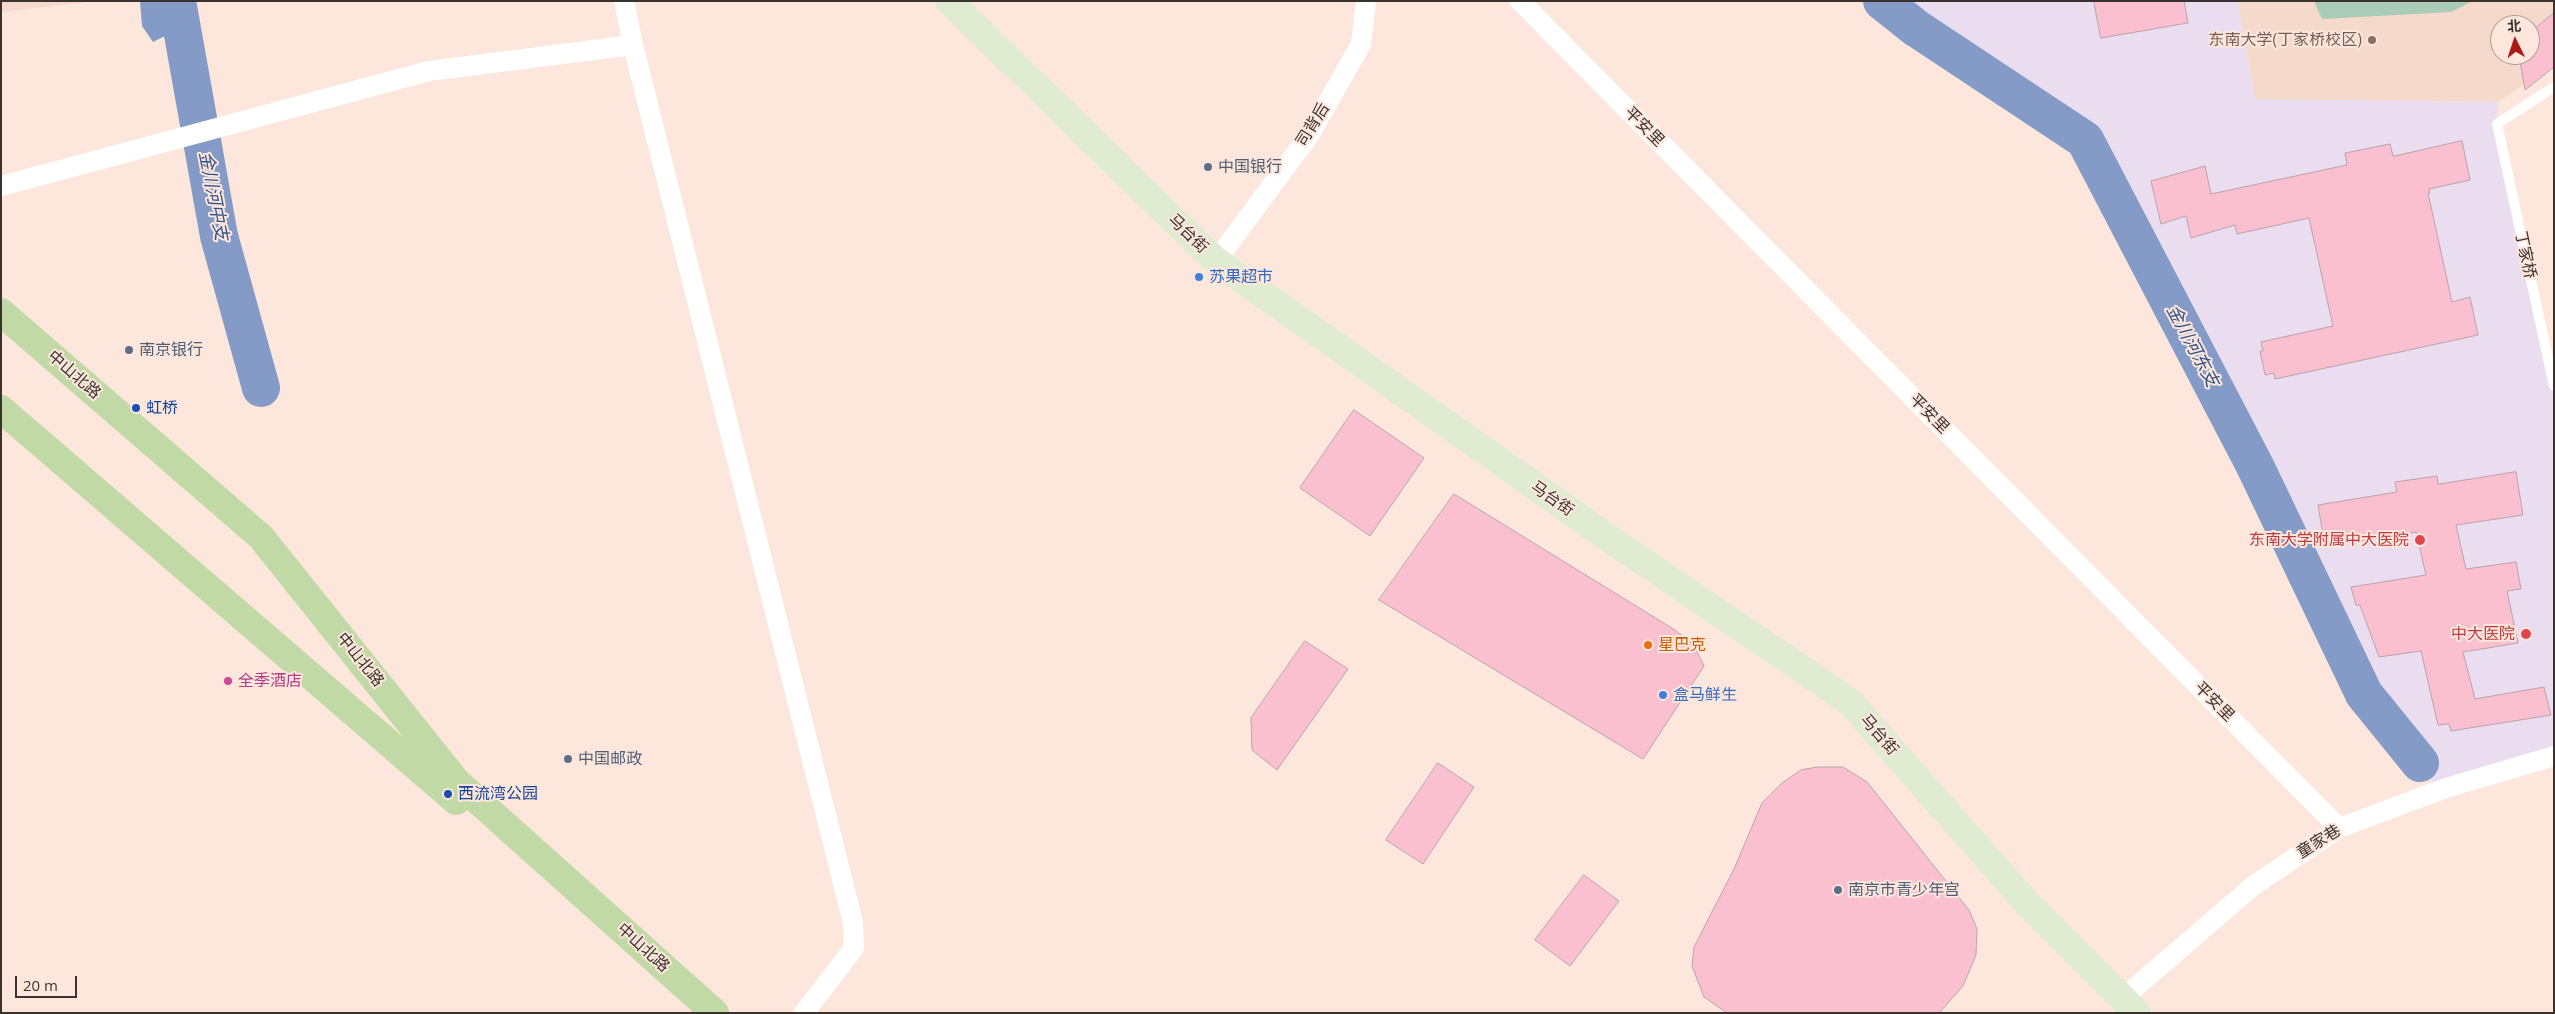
<!DOCTYPE html>
<html>
<head>
<meta charset="utf-8">
<style>
	body { margin:0 }
	#map { position:relative; width:2555px; height:1014px; overflow:hidden; background:#fde7dc; font-family:"Open Sans","Noto Sans SC",sans-serif }
	canvas { display:block }
	.frame { position:absolute; inset:0; border:2px solid #3a322e; pointer-events:none }
	.north { position:absolute; left:2490px; top:15px; width:50px; height:50px; box-sizing:border-box; background:#fde7dc; border:1px solid #af9f96; border-radius:50%; rotate:356deg; font-size:14px; font-weight:700; line-height:20px; text-align:center; color:#3a322e }
	.north::after { content:''; display:block; margin:auto; width:18px; height:22px; background:#ab1917; clip-path:polygon(50% 0,100% 100%,50% 72%,0 100%) }
	.scale { position:absolute; left:15px; top:976px; width:62px; height:22px; box-sizing:border-box; border:2px solid #3a322e; border-top:0; padding-left:6px; font-size:15px; line-height:18px; white-space:nowrap; color:#3a322e; -webkit-text-stroke:4px #fde7dc; paint-order:stroke }
</style>
</head>
<body>
<div id="map">
<canvas width="2555" height="1014"></canvas>
<div class="frame"></div>
<div class="north">北</div>
<div class="scale">20 m</div>
</div>
<script>
const ctx = document.querySelector('canvas').getContext('2d');
ctx.lineJoin = 'round';
function paint(path, color) {
  ctx.fillStyle = color;
  ctx.fill(path, 'evenodd');
}
function trace(path, color, width, dash) {
  ctx.strokeStyle = color;
  ctx.lineWidth = width;
  ctx.lineCap = dash ? 'butt' : 'round';
  ctx.setLineDash(dash || []);
  ctx.stroke(path);
}
function write(font, color, halo, rows, align = 'center') {
  ctx.font = font + ' "Open Sans","Noto Sans SC",sans-serif';
  ctx.lineWidth = 4;
  ctx.setLineDash([]);
  ctx.textBaseline = 'middle';
  ctx.strokeStyle = halo;
  ctx.fillStyle = color;
  for (const [text, x, y, turn = 0] of rows) {
    ctx.save();
    ctx.translate(x, y);
    ctx.rotate((+turn || 0) * Math.PI / 180);
    ctx.textAlign = isNaN(turn) ? turn : align;
    if (halo) ctx.strokeText(text, 0, 0);
    ctx.fillText(text, 0, 0);
    ctx.restore();
  }
}
paint(new Path2D(`
	M 1,1 L 95,1 L 1,12 Z
	M 2238,1 L 2554,1 L 2554,65 L 2498,102 L 2255,99 ZM 2500,25 L 2530,25 L 2530,55 L 2500,55 Z`), '#f5d9ca');
paint(new Path2D(`
	M 1882,1 L 2238,1 L 2255,99 L 2498,102 L 2497,124 L 2554,386 L 2554,756 L 2440,790 L 2364,694 L 2085,140 L 1916,28 Z`), '#eaddf0');
paint(new Path2D(`
	M 2314,1 L 2473,1 L 2451,12 L 2322,19 Z`), '#a8ccb8');
paint(new Path2D(`
	M 140,1 L 167,1 L 169,34 L 153,42 L 142,26 Z`), '#839bc6');
trace(new Path2D(`
	M 177,1 L 219,236 L 261,388
	M 1882,1 L 1916,28 L 2085,140 L 2255,466 L 2364,694 L 2420,763`), '#839bc6', 38);
const building = new Path2D(`
	M 2094,1 L 2184,1 L 2188,23 L 2101,38 Z
	M 2554,13 L 2554,67 L 2525,90 L 2519,55 L 2530,55 L 2530,33 Z
	M 2462,141 L 2470,180 L 2429,189 L 2430,193 L 2428,193 L 2452,302 L 2470,297 L 2478,335 L 2275,379 L 2274,373 L 2265,375 L 2260,351 L 2263,351 L 2261,342 L 2333,326 L 2309,218 L 2237,234 L 2235,225 L 2191,238 L 2186,216 L 2161,224 L 2151,181 L 2205,166 L 2211,194 L 2347,165 L 2345,153 L 2390,144 L 2393,156 Z
	M 1354,410 L 1424,458 L 1370,536 L 1300,488 Z
	M 2516,472 L 2523,515 L 2456,525 L 2466,569 L 2516,562 L 2521,589 L 2507,591 L 2518,643 L 2463,652 L 2475,699 L 2544,687 L 2551,715 L 2451,731 L 2449,724 L 2438,725 L 2421,651 L 2379,657 L 2360,605 L 2356,605 L 2351,587 L 2426,575 L 2416,532 L 2325,547 L 2318,505 L 2397,492 L 2395,482 L 2437,476 L 2438,484 Z
	M 1454,494 L 1675,630 L 1694,645 L 1704,666 L 1643,759 L 1379,600 Z
	M 1305,641 L 1348,669 L 1277,770 L 1252,750 L 1251,718 Z
	M 1438,763 L 1474,787 L 1423,864 L 1386,840 Z
	M 1818,767 L 1843,767 L 1867,782 L 1969,910 L 1977,929 L 1976,955 L 1963,986 L 1939,1013 L 1727,1013 L 1704,997 L 1692,966 L 1694,947 L 1734,869 L 1762,803 L 1782,783 L 1801,770 Z
	M 1584,875 L 1619,901 L 1570,966 L 1535,940 Z`);
paint(building, '#fac0d0');
trace(building, '#baa3aa', 1);
trace(new Path2D(`
	M 2554,87 L 2497,124 L 2554,386`), '#fff', 10);
trace(new Path2D(`
	M 624,1 L 633,45
	M 1520,1 L 2339,828
	M 1,186 L 429,71 L 633,45 L 853,923 L 854,948 L 804,1013
	M 1216,261 L 1310,134 L 1361,44 L 1366,1
	M 2123,998 L 2253,886 L 2339,828 L 2446,788 L 2554,756`), '#fff', 20);
trace(new Path2D(`
	M 949,1 L 1216,261 L 1614,542 L 1849,701 L 2026,902 L 2137,1013`), '#e0ecd2', 28);
trace(new Path2D(`
	M 1,312 L 261,537 L 457,782 L 715,1013
	M 1,409 L 456,801`), '#c1d9a5', 28);
for (const [x, y, r, color] of [
	[2372,40,5,"#8d6e63"],
	[1208,167,5,"#5c6f8a"],
	[1199,277,5,"#3f7fe0"],
	[129,350,5,"#5c6f8a"],
	[136,408,5,"#1a4fb4"],
	[2420,540,6,"#e0444e"],
	[2526,634,6,"#e0444e"],
	[1648,645,5,"#e8710a"],
	[228,681,5,"#d1479c"],
	[1663,695,5,"#3f7fe0"],
	[568,759,5,"#5c6f8a"],
	[448,794,5,"#1a4fb4"],
	[1838,890,5,"#5c6f8a"]
]) {
  const dot = new Path2D();
  dot.arc(x, y, r, 0, 2 * Math.PI);
  ctx.fillStyle = color;
  ctx.fill(dot);
  trace(dot, '#fde7dc', 2);
}
write('16px', '#785e54', '#fde7dc', [
	["东南大学(丁家桥校区)",2362,40]
], 'right');
write('16px', '#3a322e', '#fde7dc', [
	["司背后",1313,125,-58],
	["平安里",1644,127,45],
	["马台街",1188,234,44],
	["丁家桥",2525,255,78],
	["中山北路",74,375,41],
	["平安里",1929,414,45],
	["马台街",1552,499,35],
	["中山北路",360,660,51],
	["平安里",2214,702,45],
	["马台街",1879,735,49],
	["童家巷",2319,842,-32],
	["中山北路",643,948,42]
]);
write('16px', '#4e5e75', '#fde7dc', [
	["中国银行",1218,167],
	["南京银行",139,350],
	["中国邮政",578,759],
	["南京市青少年宫",1848,890]
], 'left');
write('16px', '#366cbe', '#fde7dc', [
	["苏果超市",1209,277],
	["盒马鲜生",1673,695]
], 'left');
write('16px', '#164399', '#fde7dc', [
	["虹桥",146,408],
	["西流湾公园",458,794]
], 'left');
write('16px', '#be3a42', '#fde7dc', [
	["东南大学附属中大医院",2409,540],
	["中大医院",2515,634]
], 'right');
write('16px', '#c56008', '#fde7dc', [
	["星巴克",1658,645]
], 'left');
write('16px', '#b23c85', '#fde7dc', [
	["全季酒店",238,681]
], 'left');
write('italic 18px', '#34528b', '#fde7dc', [
	["金川河中支",213,196,79],
	["金川河东支",2192,346,62]
]);
</script>
</body>
</html>
